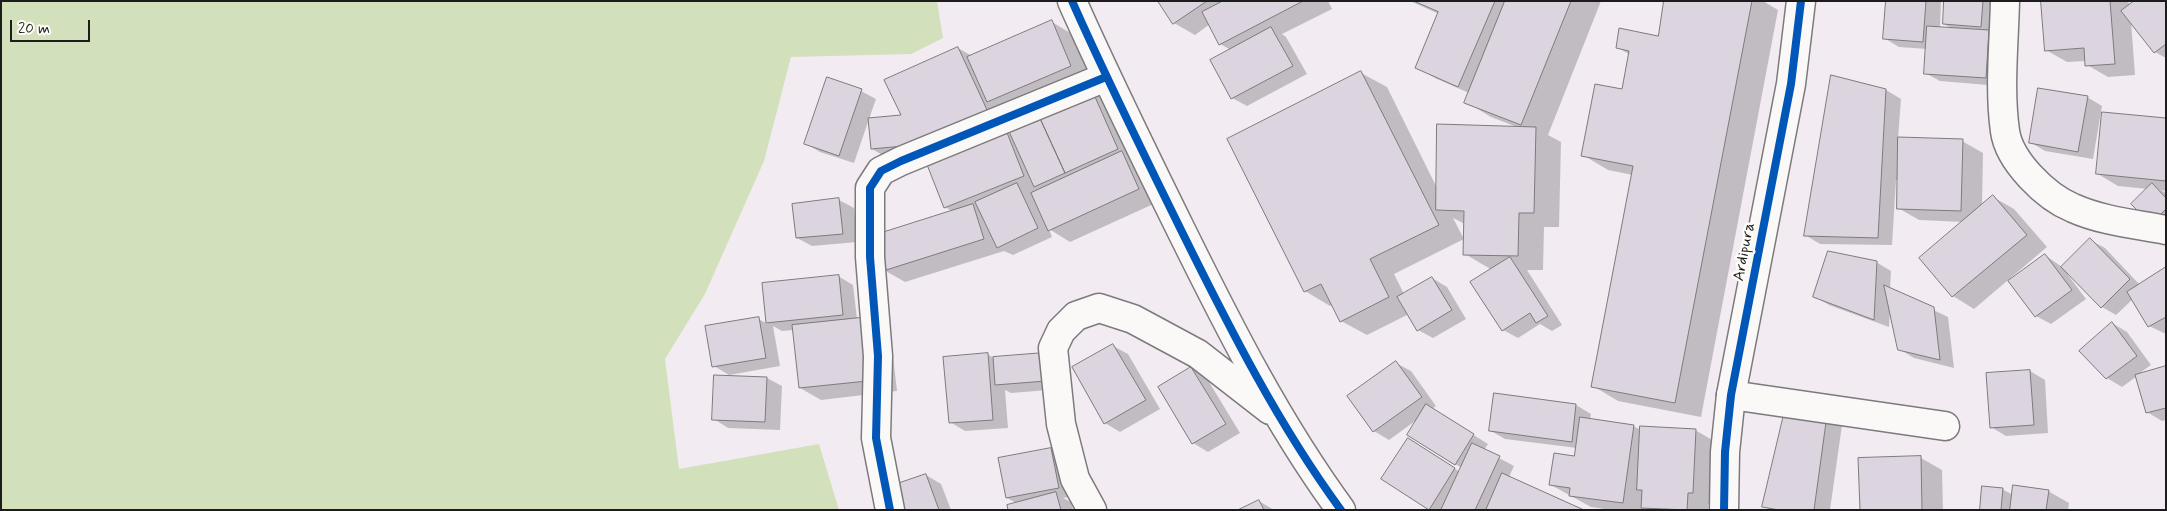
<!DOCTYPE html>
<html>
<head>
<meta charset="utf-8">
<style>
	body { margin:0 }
	#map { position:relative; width:2167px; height:511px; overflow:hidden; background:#f2ecf2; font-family:Mynerve,sans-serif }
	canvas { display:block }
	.frame { position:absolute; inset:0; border:2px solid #1c1c1c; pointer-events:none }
	.scale { position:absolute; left:10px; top:20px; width:80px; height:22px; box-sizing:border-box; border:2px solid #1c1c1c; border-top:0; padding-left:6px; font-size:15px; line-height:18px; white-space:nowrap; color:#1c1c1c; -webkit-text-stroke:4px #fdfcf7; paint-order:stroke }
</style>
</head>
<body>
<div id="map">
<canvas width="2167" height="511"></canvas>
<div class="frame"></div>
<div class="scale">20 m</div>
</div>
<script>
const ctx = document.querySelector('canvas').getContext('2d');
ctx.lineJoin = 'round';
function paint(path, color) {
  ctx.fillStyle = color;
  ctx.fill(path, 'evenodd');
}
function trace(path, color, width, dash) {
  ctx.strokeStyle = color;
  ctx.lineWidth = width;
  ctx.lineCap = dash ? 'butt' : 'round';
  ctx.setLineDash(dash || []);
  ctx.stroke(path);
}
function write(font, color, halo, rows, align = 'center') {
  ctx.font = font + ' Mynerve,sans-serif';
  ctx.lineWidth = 5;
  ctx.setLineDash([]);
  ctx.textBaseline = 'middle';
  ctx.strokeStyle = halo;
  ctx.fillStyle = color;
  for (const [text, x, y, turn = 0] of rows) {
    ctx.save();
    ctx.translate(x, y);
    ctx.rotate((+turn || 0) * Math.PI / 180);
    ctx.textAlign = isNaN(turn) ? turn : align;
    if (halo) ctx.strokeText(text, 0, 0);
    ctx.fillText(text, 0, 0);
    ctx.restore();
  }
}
paint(new Path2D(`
	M 1,1 L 937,1 L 943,38 L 911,54 L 791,57 L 764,161 L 705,294 L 665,359 L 679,469 L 819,444 L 839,510 L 1,510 Z`), '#d3e0bc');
paint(new Path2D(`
	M 1159,1 L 1328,1 L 1332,9 L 1282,34 L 1286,37 L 1307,74 L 1247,106 L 1232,98 L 1231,50 L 1220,44 L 1210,24 L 1195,35 L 1174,23 Z
	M 1410,1 L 1601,1 L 1548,135 L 1561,142 L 1559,227 L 1544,227 L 1543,270 L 1527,270 L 1562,325 L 1552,331 L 1540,324 L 1518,338 L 1503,330 L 1492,270 L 1465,254 L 1465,224 L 1453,218 L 1464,239 L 1394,274 L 1404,294 L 1432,278 L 1447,287 L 1466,319 L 1433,338 L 1418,330 L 1409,314 L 1367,335 L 1341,321 L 1333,304 L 1330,306 L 1305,291 L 1361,73 L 1387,87 L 1437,188 L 1517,127 L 1491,117 L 1466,102 L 1469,93 L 1437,79 L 1416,67 L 1439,14 Z
	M 1665,1 L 1763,1 L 1778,10 L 1701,417 L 1618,401 L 1593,386 L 1633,175 L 1608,170 L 1583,155 L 1623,90 L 1630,55 L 1617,47 L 1659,37 Z
	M 1887,1 L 1941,1 L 1940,28 L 1953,29 L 1944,24 L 1946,1 L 1999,1 L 2000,86 L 1940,81 L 1925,73 L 1927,49 L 1899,47 L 1884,38 Z
	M 2043,1 L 2126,1 L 2129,3 L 2130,6 L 2166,1 L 2166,58 L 2155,52 L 2131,21 L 2135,75 L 2108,77 L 2087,65 L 2086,61 L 2067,62 L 2046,50 Z
	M 1052,22 L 1072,34 L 1092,78 L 893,161 L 872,149 L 869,119 L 854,163 L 820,152 L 805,143 L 861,91 L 876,99 L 869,119 L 902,116 L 958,48 L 972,56 Z
	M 1886,90 L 1901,99 L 1898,139 L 1962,141 L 1983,153 L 1982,206 L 1993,197 L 2014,209 L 2047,247 L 1974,309 L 1953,296 L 1920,258 L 1963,222 L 1919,220 L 1898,208 L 1898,180 L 1896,180 L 1892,245 L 1820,244 L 1805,235 Z
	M 1092,91 L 1112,103 L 1160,201 L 1070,242 L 1049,229 L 1052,237 L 1013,255 L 1004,251 L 905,282 L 884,270 L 953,212 L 945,207 L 1006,132 L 1012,135 Z
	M 2087,97 L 2102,106 L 2093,159 L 2045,151 L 2030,142 Z
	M 2166,119 L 2166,191 L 2161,190 L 2166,193 L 2166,231 L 2148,189 L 2118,186 L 2098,174 Z
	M 839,200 L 854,208 L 857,242 L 812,246 L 797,238 Z
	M 2090,240 L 2105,248 L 2140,285 L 2166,269 L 2166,334 L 2149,326 L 2133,299 L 2116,315 L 2102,307 L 2069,273 L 2068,275 L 2086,299 L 2051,324 L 2036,316 L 2045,255 L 2062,267 Z
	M 1876,262 L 1891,271 L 1890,289 L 1948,317 L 1954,368 L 1914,358 L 1899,349 L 1890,309 L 1889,327 L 1829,305 L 1814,296 Z
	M 838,276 L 853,285 L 857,319 L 869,318 L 890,330 L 897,391 L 821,400 L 800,388 L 793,330 L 782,331 L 773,326 L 780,366 L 729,375 L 714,366 L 758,319 L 768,324 L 763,284 Z
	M 2112,323 L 2127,332 L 2151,365 L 2137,375 L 2166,367 L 2166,420 L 2162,421 L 2147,412 L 2137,376 L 2122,387 L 2107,378 L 2080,351 Z
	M 1113,346 L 1128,354 L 1160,409 L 1120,432 L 1105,423 Z
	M 987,354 L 994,358 L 1061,389 L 1011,393 L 1005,390 L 1008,428 L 965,431 L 950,422 Z
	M 1396,363 L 1411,371 L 1436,406 L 1432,409 L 1488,444 L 1484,450 L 1514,466 L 1509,477 L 1581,510 L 1431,510 L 1383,479 L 1423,448 L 1460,472 L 1462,468 L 1455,464 L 1418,419 L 1389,440 L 1374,431 Z
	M 1191,368 L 1206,377 L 1240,433 L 1208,452 L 1193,443 Z
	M 2030,371 L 2045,380 L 2048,433 L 2006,436 L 1991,427 Z
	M 767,378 L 782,386 L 780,430 L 728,428 L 714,419 Z
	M 1495,394 L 1576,405 L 1591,414 L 1590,420 L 1633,426 L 1641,430 L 1695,430 L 1716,442 L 1714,505 L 1708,504 L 1708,510 L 1611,510 L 1591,507 L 1551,485 L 1576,458 L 1577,448 L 1505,439 L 1491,431 Z
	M 1827,417 L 1842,425 L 1830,510 L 1771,510 L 1764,506 Z
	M 1051,449 L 1066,458 L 1074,496 L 1063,498 L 1071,502 L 1073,510 L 1010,510 L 1018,504 L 1007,498 Z
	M 1921,458 L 1942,470 L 1943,510 L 1861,510 Z
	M 926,475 L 941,484 L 951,510 L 904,510 Z
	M 2002,489 L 2013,495 L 2048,491 L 2069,503 L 2068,510 L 1981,510 Z
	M 1259,501 L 1274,510 L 1241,510 Z`), '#0003');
const building = new Path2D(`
	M 1158,1 L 1207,1 L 1173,24 Z
	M 1223,1 L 1303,1 L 1219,45 L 1202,12 Z
	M 1414,1 L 1495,1 L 1458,87 L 1415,68 L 1438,12 Z
	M 1505,1 L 1571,1 L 1521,125 L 1464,103 Z
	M 1664,1 L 1752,1 L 1675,403 L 1591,387 L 1633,166 L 1581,156 L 1595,84 L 1622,89 L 1629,51 L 1616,48 L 1619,28 L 1658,36 Z
	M 1886,1 L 1926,1 L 1923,42 L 1883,39 Z
	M 1944,1 L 1983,1 L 1981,27 L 1943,24 Z
	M 2041,1 L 2110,1 L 2115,64 L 2085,66 L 2084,48 L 2045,51 Z
	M 2134,1 L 2166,1 L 2166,44 L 2154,53 L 2121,11 Z
	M 1052,20 L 1071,66 L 987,102 L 967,57 Z
	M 1927,26 L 1989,30 L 1986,78 L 1924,74 Z
	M 1271,27 L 1293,66 L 1231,99 L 1210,60 Z
	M 958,47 L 988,112 L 915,145 L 871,149 L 868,118 L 901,115 L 884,80 Z
	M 1361,71 L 1439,225 L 1370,259 L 1389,297 L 1340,322 L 1321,284 L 1304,292 L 1227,139 Z
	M 1831,75 L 1886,89 L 1878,238 L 1804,236 Z
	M 827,77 L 862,89 L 839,156 L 804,144 Z
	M 2038,88 L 2088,96 L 2078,152 L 2029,143 Z
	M 1092,90 L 1118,149 L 1065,173 L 1038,114 Z
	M 2102,112 L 2166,118 L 2166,181 L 2096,174 Z
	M 1038,114 L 1065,173 L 1034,187 L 1007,127 Z
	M 1437,124 L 1536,127 L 1534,213 L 1519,213 L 1518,256 L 1463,255 L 1464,211 L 1436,210 Z
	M 1006,130 L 1024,176 L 944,208 L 926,162 Z
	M 1898,137 L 1963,139 L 1961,211 L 1897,209 Z
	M 1122,151 L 1139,189 L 1048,231 L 1031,193 Z
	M 1017,183 L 1038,228 L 997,248 L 975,202 Z
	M 2152,183 L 2166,198 L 2166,209 L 2151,224 L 2131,204 Z
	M 1993,195 L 2027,235 L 1952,297 L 1919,258 Z
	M 839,198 L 843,234 L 796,238 L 792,204 Z
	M 973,204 L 984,239 L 883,271 L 872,236 Z
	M 2090,238 L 2130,279 L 2101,308 L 2061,267 Z
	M 1828,251 L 1877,261 L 1874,320 L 1813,297 Z
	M 2045,254 L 2072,290 L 2035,317 L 2008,281 Z
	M 1510,257 L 1548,316 L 1536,323 L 1530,313 L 1502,331 L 1470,282 Z
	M 2166,267 L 2166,317 L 2148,327 L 2127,292 Z
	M 839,275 L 843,315 L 766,323 L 762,283 Z
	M 1432,277 L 1452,310 L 1417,331 L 1397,297 Z
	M 1884,285 L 1934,307 L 1940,360 L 1898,350 Z
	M 759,317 L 766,358 L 712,367 L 705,326 Z
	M 869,317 L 877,380 L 799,388 L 792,325 Z
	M 2112,322 L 2137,356 L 2106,379 L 2079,351 Z
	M 1113,344 L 1146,400 L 1104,424 L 1072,367 Z
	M 988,353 L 993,420 L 949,423 L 943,357 Z
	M 1044,353 L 1046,381 L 995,385 L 993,357 Z
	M 1396,361 L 1422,397 L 1373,432 L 1347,396 Z
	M 2166,366 L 2166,408 L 2146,413 L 2135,375 Z
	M 1191,367 L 1226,424 L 1192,444 L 1158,387 Z
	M 2030,370 L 2034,425 L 1990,428 L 1986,373 Z
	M 714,375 L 767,377 L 765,422 L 712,420 Z
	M 1494,393 L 1576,404 L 1572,442 L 1489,431 Z
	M 1426,404 L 1474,434 L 1455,465 L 1407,435 Z
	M 1785,410 L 1827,415 L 1814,510 L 1779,510 L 1762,507 Z
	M 1580,417 L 1634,425 L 1623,503 L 1569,496 L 1570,488 L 1549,485 L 1554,453 L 1574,456 Z
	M 1640,426 L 1696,429 L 1693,493 L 1688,493 L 1687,510 L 1641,508 L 1642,490 L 1637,490 Z
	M 1408,438 L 1455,468 L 1429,510 L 1381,479 Z
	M 1472,443 L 1500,456 L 1475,510 L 1441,510 Z
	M 1051,448 L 1059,488 L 1006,498 L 998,458 Z
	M 1921,456 L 1922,510 L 1860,510 L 1858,458 Z
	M 1502,473 L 1584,510 L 1486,510 Z
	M 926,474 L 939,510 L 902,510 L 894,485 Z
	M 2013,485 L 2049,490 L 2046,510 L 2010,510 Z
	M 1982,486 L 2003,488 L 2001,510 L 1980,510 Z
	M 1056,492 L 1061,510 L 1008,510 L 1007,505 Z
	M 1259,500 L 1264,510 L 1238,510 Z`);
paint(building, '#dcd4df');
trace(building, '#7c7a7c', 1);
const street = new Path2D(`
	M 1072,1 C 1107,80 1145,157 1183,234 C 1230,329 1278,424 1341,510
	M 2005,1 C 2004,44 1999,89 2005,131 C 2009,161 2046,197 2073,208 C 2102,221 2135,224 2166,230
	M 1731,395 L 1945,426
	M 890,510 L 876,438 L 878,356 L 870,257 L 870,188 L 881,171 L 901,161 L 1106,77
	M 1092,510 L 1075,479 L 1061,424 L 1053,348 L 1061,331 L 1076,316 L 1099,308 L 1133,319 L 1198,354 L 1270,410`);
const secondary = new Path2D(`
	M 1724,510 L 1725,452 L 1731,395 L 1791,84 L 1801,1`);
trace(street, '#7c7a7c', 31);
trace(secondary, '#7c7a7c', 31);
trace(street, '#faf9f8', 28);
trace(secondary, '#faf9f8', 28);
trace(new Path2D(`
	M 1072,1 C 1107,80 1145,157 1183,234 C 1230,329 1278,424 1341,510
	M 890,510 L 876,438 L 878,356 L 870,257 L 870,188 L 881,171 L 901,161 L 1106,77
	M 1724,510 L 1725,452 L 1731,395 L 1791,84 L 1801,1`), '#0057b8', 8);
write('16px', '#1c1c1c', '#fdfcf7', [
	["Ardipura",1745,252,-79]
]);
</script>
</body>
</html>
